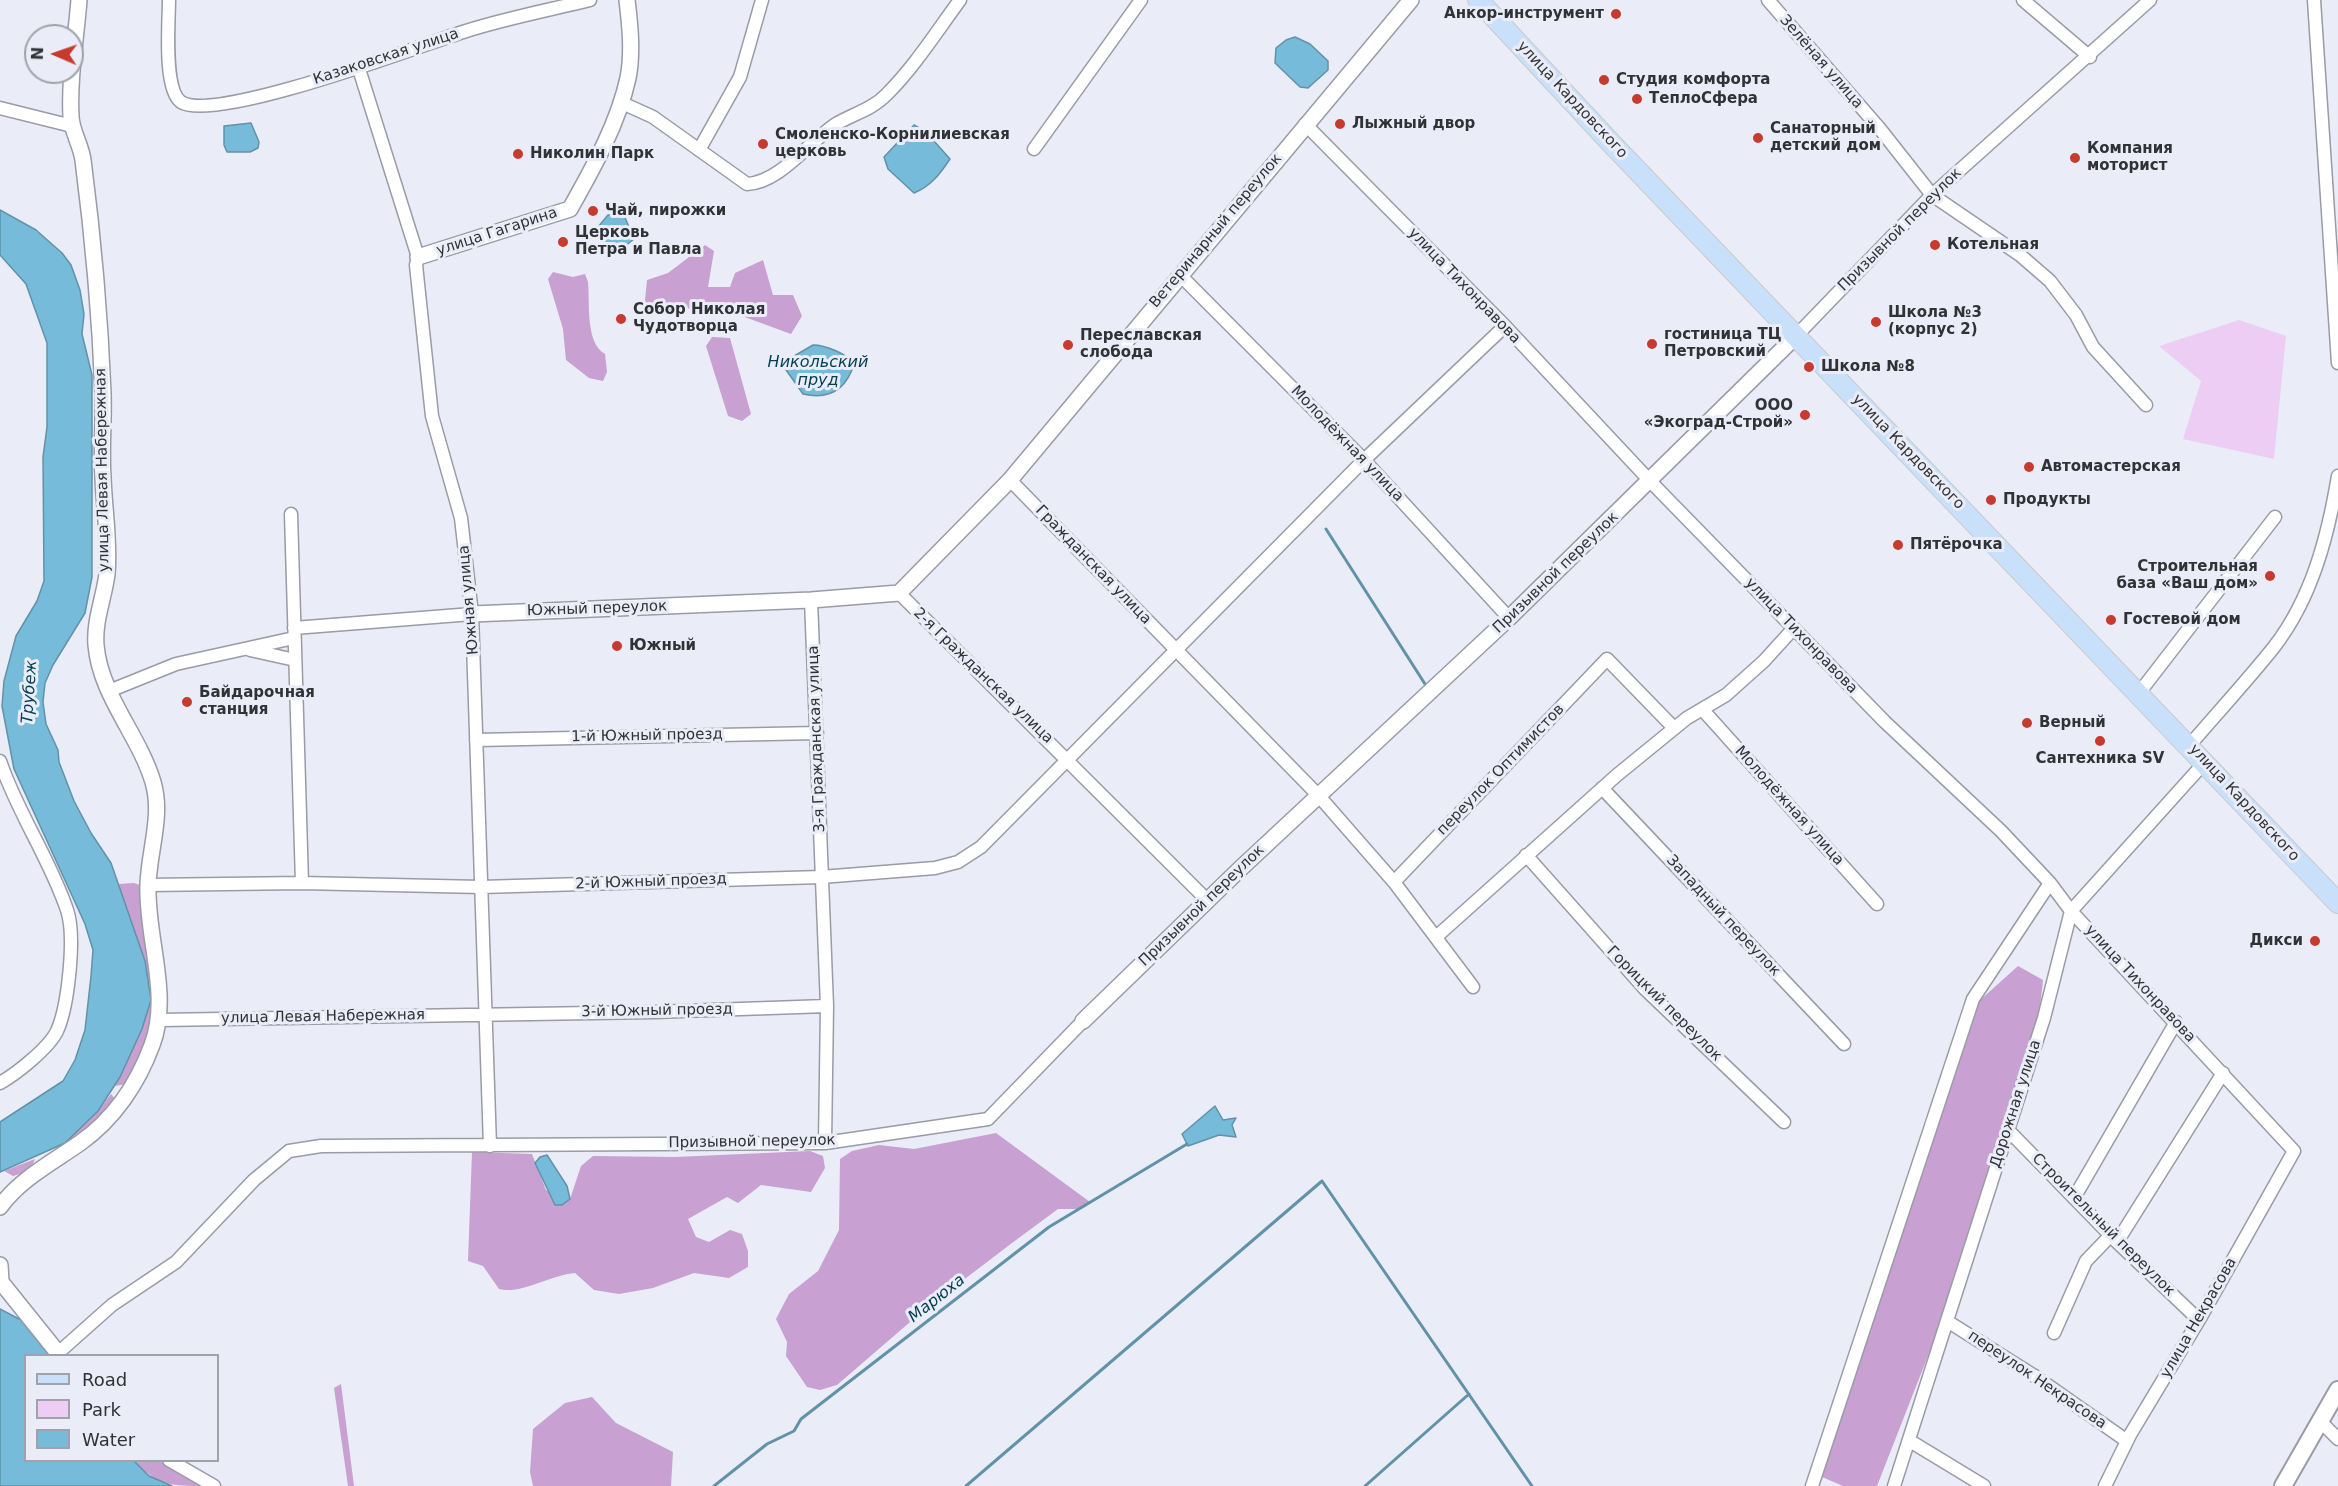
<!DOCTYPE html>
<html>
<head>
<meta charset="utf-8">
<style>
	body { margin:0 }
	#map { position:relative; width:2338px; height:1486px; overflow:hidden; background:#eaedf7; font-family:"DejaVu Sans",sans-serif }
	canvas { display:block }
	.legend { position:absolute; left:24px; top:1354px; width:195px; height:108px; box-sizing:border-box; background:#eaedf7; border:2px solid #a0a2aa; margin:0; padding:8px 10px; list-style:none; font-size:18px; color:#313236 }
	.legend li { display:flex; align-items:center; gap:12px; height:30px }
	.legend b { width:30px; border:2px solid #a0a2aa }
	.north { position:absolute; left:24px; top:24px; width:60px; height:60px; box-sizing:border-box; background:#eaedf7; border:2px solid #a0a2aa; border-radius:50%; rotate:272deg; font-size:16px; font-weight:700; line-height:24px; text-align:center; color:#313236 }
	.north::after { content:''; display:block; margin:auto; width:21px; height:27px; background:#c73a2e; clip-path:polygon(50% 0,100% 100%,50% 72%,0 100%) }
</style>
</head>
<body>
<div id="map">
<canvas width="2338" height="1486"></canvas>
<ul class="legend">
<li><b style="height:8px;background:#c9e0fa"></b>Road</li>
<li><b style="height:16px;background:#edcdf4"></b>Park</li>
<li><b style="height:16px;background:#76bbd9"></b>Water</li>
</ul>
<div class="north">N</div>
</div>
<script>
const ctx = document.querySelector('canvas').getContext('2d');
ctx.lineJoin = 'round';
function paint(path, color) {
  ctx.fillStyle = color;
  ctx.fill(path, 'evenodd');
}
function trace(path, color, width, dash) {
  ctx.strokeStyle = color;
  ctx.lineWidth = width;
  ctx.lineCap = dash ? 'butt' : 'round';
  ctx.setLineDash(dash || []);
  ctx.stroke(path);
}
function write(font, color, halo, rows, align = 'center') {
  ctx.font = font + ' "DejaVu Sans",sans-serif';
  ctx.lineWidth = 6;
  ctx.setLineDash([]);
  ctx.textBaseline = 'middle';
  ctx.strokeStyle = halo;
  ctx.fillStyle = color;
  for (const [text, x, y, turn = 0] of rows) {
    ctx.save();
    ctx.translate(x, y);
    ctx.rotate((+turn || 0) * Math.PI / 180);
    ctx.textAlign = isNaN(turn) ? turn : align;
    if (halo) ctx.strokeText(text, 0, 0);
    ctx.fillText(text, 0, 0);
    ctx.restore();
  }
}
paint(new Path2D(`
	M 2239,320 L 2286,336 L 2274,459 L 2183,439 L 2201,381 L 2159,346 Z`), '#edcdf4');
paint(new Path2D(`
	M 705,245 L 714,251 L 708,287 L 730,287 L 735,273 L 763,260 L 773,295 L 793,295 L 802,316 L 791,334 L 720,308 L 706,311 L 679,307 L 658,316 L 644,310 L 647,280 L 668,273 Z
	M 553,272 L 573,277 L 585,274 L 588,282 C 590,302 585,343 605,354 L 607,372 L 603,381 L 589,378 L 566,360 L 563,329 L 548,279 Z
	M 712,337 L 730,338 L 751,414 L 742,421 L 728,416 L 706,346 Z
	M 134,883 L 140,885 L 142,921 L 153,981 L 148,983 L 145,961 L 118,884 Z
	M 2018,966 L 2043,980 L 2039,1017 L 1953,1278 L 1944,1315 L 1877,1486 L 1843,1486 L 1822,1477 L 1822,1466 L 1978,1002 Z
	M 150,995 L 156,999 L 152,1027 L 127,1084 L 115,1086 L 151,1001 Z
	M 111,1094 L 116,1100 L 113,1107 L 78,1137 L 60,1149 L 57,1147 L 98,1111 Z
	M 996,1133 L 1090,1202 L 1078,1209 L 1058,1209 L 1012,1243 L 924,1310 L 837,1385 L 820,1390 L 807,1387 L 786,1356 L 787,1342 L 776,1319 L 789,1294 L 818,1271 L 839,1230 L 840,1159 L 852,1151 L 879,1145 L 914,1149 Z
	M 810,1151 L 823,1156 L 825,1168 L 811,1192 L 761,1185 L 738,1203 L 727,1197 L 688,1219 L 696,1237 L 709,1242 L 730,1230 L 742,1234 L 748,1251 L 748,1267 L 729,1278 L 694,1273 L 653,1288 L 619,1294 L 594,1290 L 575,1273 C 550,1275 520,1295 499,1289 L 483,1266 L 468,1261 L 472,1152 L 532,1154 L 546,1190 L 570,1199 L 581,1166 L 593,1156 L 675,1157 Z
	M 35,1159 L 30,1171 L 13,1176 L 4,1171 Z
	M 341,1384 L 354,1486 L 348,1486 L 334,1388 Z
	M 592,1397 L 616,1423 L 673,1452 L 671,1486 L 533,1486 L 530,1472 L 533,1429 L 565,1403 Z
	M 134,1461 L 159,1461 L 206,1486 C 172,1486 158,1486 134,1461 Z`), '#c8a0d1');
const water = new Path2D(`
	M 1295,37 L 1310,44 L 1328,61 L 1328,70 L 1308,88 L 1300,87 L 1275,63 L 1276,48 L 1286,40 Z
	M 251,123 L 259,142 L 258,148 L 250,152 L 227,152 L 224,145 L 224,126 Z
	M 914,125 L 926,132 L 950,159 C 940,174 931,186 914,193 L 888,169 L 884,157 Z
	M 0,210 L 36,230 L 62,253 L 71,265 L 80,290 L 84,314 L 82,334 L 92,375 L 92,577 L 85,613 L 53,665 L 45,683 L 43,702 L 46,724 L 58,750 L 59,762 L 74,801 L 91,833 L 111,863 L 145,961 L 151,1000 L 142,1029 L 120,1077 L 98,1111 L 65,1143 L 0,1172 L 0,1122 L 63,1081 L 75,1060 L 85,1030 L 91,976 L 93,950 L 85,924 L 14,769 L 2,706 L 4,681 L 16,636 L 37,601 L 44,581 L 43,457 L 47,427 L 47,343 L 26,284 L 0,255 Z
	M 608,215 L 624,215 L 634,239 L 624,247 L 609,250 L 598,227 Z
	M 813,345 C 825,345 848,354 854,364 C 846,390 829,400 803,394 L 784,367 L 789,359 Z
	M 1215,1106 L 1223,1120 L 1236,1118 L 1232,1125 L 1236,1137 L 1219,1135 L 1188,1146 L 1182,1134 Z
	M 547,1155 L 567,1186 L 570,1199 L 562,1205 L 555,1205 L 535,1163 L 540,1157 Z
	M 0,1309 L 21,1320 L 49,1355 L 26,1356 L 26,1460 L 134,1461 L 149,1476 L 172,1486 L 0,1486 Z`);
paint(water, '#76bbd9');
trace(water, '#6192a8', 1.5);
trace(new Path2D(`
	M 1326,529 L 1425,684
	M 714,1486 L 767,1444 L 794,1431 L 801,1419 L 1049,1227 L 1187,1144
	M 966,1486 L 1322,1181 L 1532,1486
	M 1365,1486 L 1469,1394`), '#6192a8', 3);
const minor = new Path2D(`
	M 169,0 C 169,21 163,89 181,102 C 214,124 422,45 466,31 C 507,18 549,10 590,0
	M 1768,0 L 1880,129 L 1932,195 L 2020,255 L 2050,281 L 2076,315 L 2093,347 L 2146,405
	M 2023,0 L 2090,57
	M 2314,0 L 2338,363
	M 359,69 L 418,257 L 416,265 L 432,416 L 461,518 L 472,614 L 490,1146
	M 620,102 L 653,117 L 747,184 C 779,183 809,142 836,124 C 853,114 873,109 887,94 C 915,66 937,31 960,0
	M 0,108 L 72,126
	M 1305,124 L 1505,326 L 1650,481 L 1885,722 L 2001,831 L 2050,883 L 2071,911 L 2294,1151 L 2199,1320 L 2130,1435 L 2105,1486
	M 1034,149 L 1141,0
	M 699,150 L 740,77 L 762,0
	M 1180,275 L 1364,460 L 1509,618
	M 1796,336 L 1932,195 L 2150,0
	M 1010,480 L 1318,795 L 1394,882 L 1473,987
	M 291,514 L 302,883
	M 899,593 L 1208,901
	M 811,600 L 827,1006 L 825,1143
	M 294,628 L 472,614
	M 250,650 L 295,660
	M 109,691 L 176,664 L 294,638
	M 2139,693 L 2275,517
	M 1702,709 L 1877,904
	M 476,740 L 817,733
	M 2189,746 C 2217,713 2247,681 2274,647 C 2312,598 2328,536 2338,476
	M 0,761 C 17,812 50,859 67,910 C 76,936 68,1007 57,1031 C 49,1048 16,1074 0,1083
	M 1602,788 L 1844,1044
	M 1526,855 L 1645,989 L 1784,1122
	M 1394,882 L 1607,659 L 1674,728
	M 148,885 L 302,883 L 481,887 L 821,877 L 935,868 L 958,862 L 981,847 L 1364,460 L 1505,326
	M 1436,937 L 1617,775 L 1687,718 L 1726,695 L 1764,661 L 1793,629
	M 160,1020 L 654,1012 L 827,1006
	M 2008,1130 L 2117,1242 L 2199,1320
	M 2074,1198 L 2176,1022
	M 2117,1242 L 2223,1073
	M 1947,1321 L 2033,1375 L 2127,1441
	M 2054,1333 L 2086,1261 L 2111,1235
	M 60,1356 L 58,1353 L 112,1305 L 176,1262 L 254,1180 L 289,1151 L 321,1146 L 825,1143 L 988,1119 L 1083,1021
	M 2320,1421 L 2338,1439
	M 1910,1441 L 1984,1486
	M 169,1460 L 214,1486
	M 1812,1486 L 1973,999 L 2050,883
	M 1894,1486 L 2044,1018 L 2071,911 L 2205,762`);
const tertiary = new Path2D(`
	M 418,257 L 570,209 C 593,168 618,124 628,78 C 633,53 630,25 627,0
	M 472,614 L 811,600 L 899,593 L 1010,480 L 1411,0
	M 1083,1021 L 1241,868 L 1509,618 L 1796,336
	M 0,1207 C 20,1179 53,1162 80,1143 C 114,1119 138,1083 152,1045 C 171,995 146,937 148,885 C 149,850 163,816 153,782 C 139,735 100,695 96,645 C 94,621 104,598 107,574 C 110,542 104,509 103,477 C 101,449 104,421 103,393 C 100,316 93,237 83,160 C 81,145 72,132 71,117 C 69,78 76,38 79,0
	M 0,1265 L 1,1282 L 58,1353`);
const secondary = new Path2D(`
	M 2283,1486 L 2338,1390`);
const primary = new Path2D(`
	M 1478,0 L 1611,143 L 2338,903`);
trace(minor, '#999ba5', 15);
trace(tertiary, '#999ba5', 18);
trace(secondary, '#999ba5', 20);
trace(primary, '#c9cacb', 22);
trace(minor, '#fff', 12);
trace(tertiary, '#fff', 15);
trace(secondary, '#fff', 16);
trace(primary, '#c9e0fa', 20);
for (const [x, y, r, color] of [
	[1616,14,6,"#c73a2e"],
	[1604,80,6,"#c73a2e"],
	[1637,99,6,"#c73a2e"],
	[1340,124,6,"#c73a2e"],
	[1758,138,6,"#c73a2e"],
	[763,144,6,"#c73a2e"],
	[518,154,6,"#c73a2e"],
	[2075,158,6,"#c73a2e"],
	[593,211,6,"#c73a2e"],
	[563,242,6,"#c73a2e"],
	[1935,245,6,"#c73a2e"],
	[621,319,6,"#c73a2e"],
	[1876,322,6,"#c73a2e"],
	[1652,344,6,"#c73a2e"],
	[1068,345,6,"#c73a2e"],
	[1809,367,6,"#c73a2e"],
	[1805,415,6,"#c73a2e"],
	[2029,467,6,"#c73a2e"],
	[1991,500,6,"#c73a2e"],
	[1898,545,6,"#c73a2e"],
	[2270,576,6,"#c73a2e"],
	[2111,620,6,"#c73a2e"],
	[617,646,6,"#c73a2e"],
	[187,702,6,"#c73a2e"],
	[2027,723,6,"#c73a2e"],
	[2100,741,6,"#c73a2e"],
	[2315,941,6,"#c73a2e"]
]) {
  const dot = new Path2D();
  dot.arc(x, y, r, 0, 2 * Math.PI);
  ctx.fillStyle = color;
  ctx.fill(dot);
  trace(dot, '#eaedf7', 2);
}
write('bold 15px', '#313236', '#eaedf7', [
	["Анкор-инструмент",1604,14,"right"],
	["Студия комфорта",1616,80],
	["ТеплоСфера",1649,99],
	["Лыжный двор",1352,124],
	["Санаторный",1770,129],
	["детский дом",1770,146],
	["Смоленско-Корнилиевская",775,135],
	["церковь",775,152],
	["Компания",2087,149],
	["моторист",2087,166],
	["Николин Парк",530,154],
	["Чай, пирожки",605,211],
	["Церковь",575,233],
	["Петра и Павла",575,250],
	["Котельная",1947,245],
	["Собор Николая",633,310],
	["Чудотворца",633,327],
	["Школа №3",1888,313],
	["(корпус 2)",1888,330],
	["гостиница ТЦ",1664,335],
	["Петровский",1664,352],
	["Переславская",1080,336],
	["слобода",1080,353],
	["Школа №8",1821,367],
	["ООО",1793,406,"right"],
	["«Экоград-Строй»",1793,423,"right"],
	["Автомастерская",2041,467],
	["Продукты",2003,500],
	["Пятёрочка",1910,545],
	["Строительная",2258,567,"right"],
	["база «Ваш дом»",2258,584,"right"],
	["Гостевой дом",2123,620],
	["Южный",629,646],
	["Байдарочная",199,693],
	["станция",199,710],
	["Верный",2039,723],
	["Сантехника SV",2100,759,"center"],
	["Дикси",2303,941,"right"]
], 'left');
write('15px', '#313236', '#eaedf7', [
	["Казаковская улица",386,57,-18],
	["Зелёная улица",1821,62,49],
	["улица Кардовского",1572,100,47],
	["Призывной переулок",1900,230,-45],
	["Ветеринарный переулок",1216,231,-50],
	["улица Гагарина",497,232,-18],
	["улица Тихонравова",1464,286,46],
	["Молодёжная улица",1347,444,46],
	["улица Кардовского",1908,452,46],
	["улица Левая Набережная",103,470,-91],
	["Гражданская улица",1093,565,46],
	["Призывной переулок",1556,573,-44],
	["Южная улица",469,600,-95],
	["Южный переулок",597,609,-2],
	["улица Тихонравова",1801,636,46],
	["2-я Гражданская улица",983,676,44],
	["1-й Южный проезд",647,736,-1],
	["3-я Гражданская улица",817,739,-92],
	["переулок Оптимистов",1501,770,-46],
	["улица Кардовского",2244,803,47],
	["Молодёжная улица",1789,806,48],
	["2-й Южный проезд",651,882,-2],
	["Призывной переулок",1202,906,-44],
	["Западный переулок",1723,916,47],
	["улица Тихонравова",2140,984,47],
	["Горицкий переулок",1664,1004,45],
	["3-й Южный проезд",657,1011,-1],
	["улица Левая Набережная",323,1017,-1],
	["Дорожная улица",2016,1104,-72],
	["Призывной переулок",752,1142,-1],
	["Строительный переулок",2103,1225,45],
	["улица Некрасова",2199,1318,-60],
	["переулок Некрасова",2037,1380,34]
]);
write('italic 16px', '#003e53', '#eaedf7', [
	["Никольский",818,363],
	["пруд",818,381],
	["Трубеж",30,692,-86],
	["Марюха",937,1299,-38]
]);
</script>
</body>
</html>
